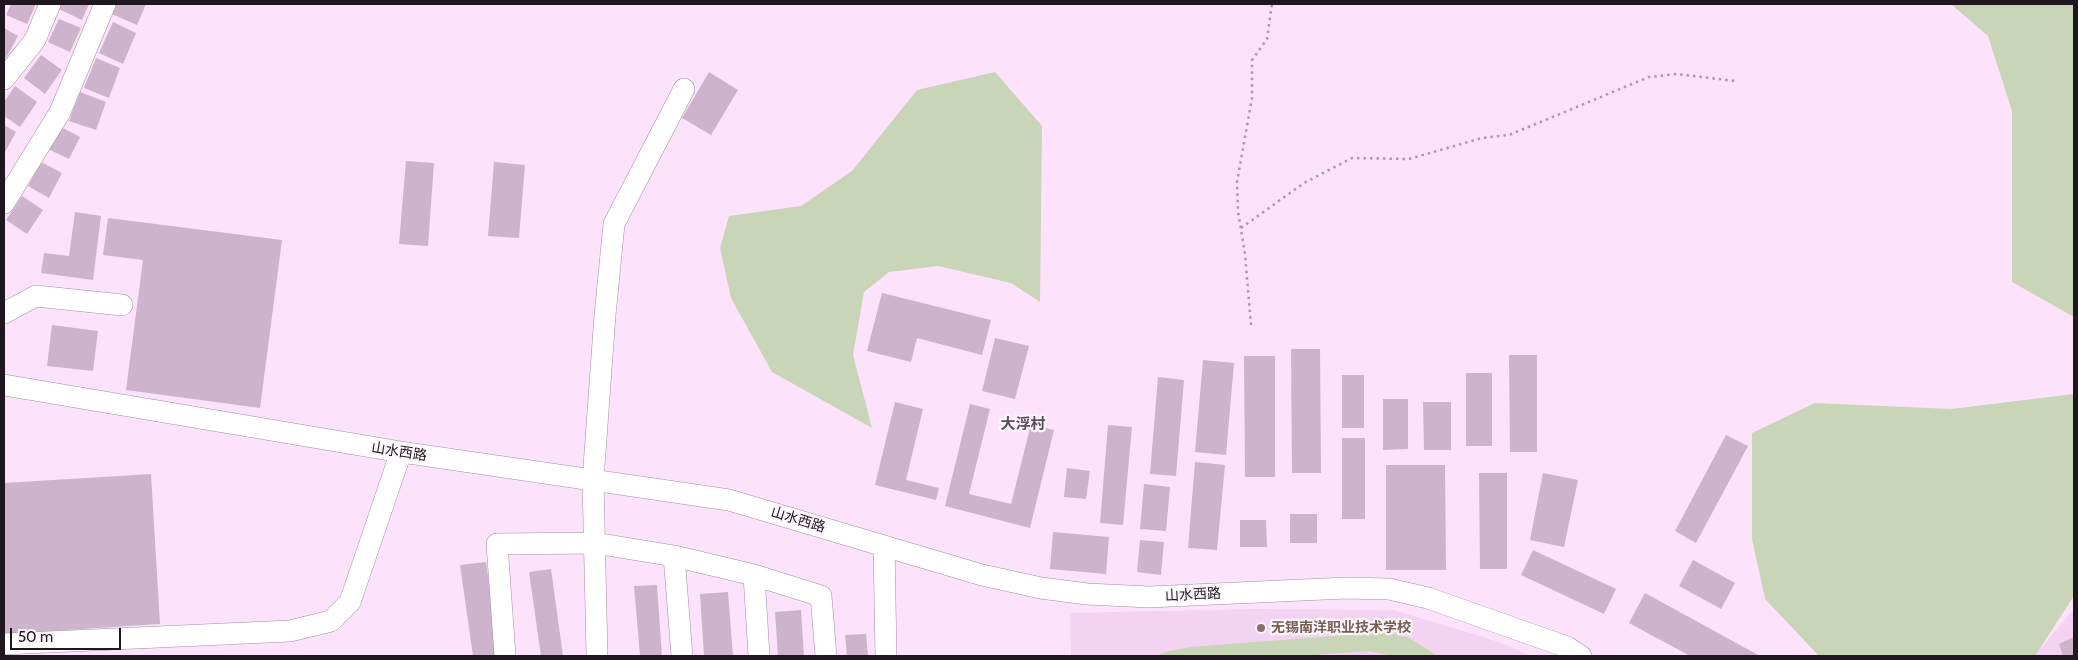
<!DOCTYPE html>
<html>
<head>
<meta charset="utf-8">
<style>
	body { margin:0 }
	#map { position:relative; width:2078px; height:660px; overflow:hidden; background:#fde2fb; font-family:Cabin,sans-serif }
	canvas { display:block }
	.frame { position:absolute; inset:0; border:5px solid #1f161f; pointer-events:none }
	.scale { position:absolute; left:10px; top:628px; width:111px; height:22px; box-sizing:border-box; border:2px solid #1f161f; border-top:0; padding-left:6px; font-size:15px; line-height:18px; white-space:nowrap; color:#1f161f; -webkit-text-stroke:4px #fdf7fc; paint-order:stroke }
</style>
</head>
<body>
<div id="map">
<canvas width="2078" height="660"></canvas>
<div class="frame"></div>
<div class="scale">50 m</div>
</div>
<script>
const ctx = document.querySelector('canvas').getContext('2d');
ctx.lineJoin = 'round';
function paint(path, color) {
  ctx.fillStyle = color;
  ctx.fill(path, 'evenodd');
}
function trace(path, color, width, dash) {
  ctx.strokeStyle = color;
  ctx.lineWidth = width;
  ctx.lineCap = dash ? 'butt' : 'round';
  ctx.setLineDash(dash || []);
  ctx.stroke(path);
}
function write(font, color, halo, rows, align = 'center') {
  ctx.font = font + ' Cabin,"Noto Sans SC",sans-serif';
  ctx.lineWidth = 4.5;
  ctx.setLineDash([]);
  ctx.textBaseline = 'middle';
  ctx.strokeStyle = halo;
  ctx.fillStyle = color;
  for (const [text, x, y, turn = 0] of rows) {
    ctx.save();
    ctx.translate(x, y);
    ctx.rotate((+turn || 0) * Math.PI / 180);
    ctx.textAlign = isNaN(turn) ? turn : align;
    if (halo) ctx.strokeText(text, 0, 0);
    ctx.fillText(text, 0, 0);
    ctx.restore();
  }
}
paint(new Path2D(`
	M 1252,609 L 1394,610 L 1499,642 L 1531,656 L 1071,656 L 1070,613 Z
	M 2074,609 L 2074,656 L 2034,656 Z`), '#f3d3f1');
paint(new Path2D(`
	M 1951,4 L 2074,4 L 2074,317 L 2012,282 L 2012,111 L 1988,36 Z
	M 995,72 L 1042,126 L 1040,302 L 1011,283 L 938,266 L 889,272 L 864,292 L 853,355 L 872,428 L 772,372 L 731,298 L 720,248 L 729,216 L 801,206 L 852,171 L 917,90 Z
	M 2074,394 L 2074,596 L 2035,656 L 1819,656 L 1765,599 L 1752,539 L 1752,433 L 1815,403 L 1951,409 Z
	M 1386,632 L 1409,638 L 1438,656 L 1394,656 L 1369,651 L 1298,656 L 1155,656 L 1169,651 L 1191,647 Z`), '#c8d5b6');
paint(new Path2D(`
	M 11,4 L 36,4 L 27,24 L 6,15 Z
	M 61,4 L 89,4 L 82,20 L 59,9 Z
	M 116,4 L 146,4 L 137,25 L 112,14 Z
	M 59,19 L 81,28 L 70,52 L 48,42 Z
	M 113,22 L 136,33 L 123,64 L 99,53 Z
	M 4,28 L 18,36 L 6,58 L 4,57 Z
	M 41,55 L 62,70 L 45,94 L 24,78 Z
	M 96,58 L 120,68 L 109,98 L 84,88 Z
	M 709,72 L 738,90 L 711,135 L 682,118 Z
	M 15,86 L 37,102 L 20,127 L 4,116 L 4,102 Z
	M 80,92 L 106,102 L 96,130 L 69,121 Z
	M 4,125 L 16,132 L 4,154 Z
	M 59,126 L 80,137 L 69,159 L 48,149 Z
	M 406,161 L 434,163 L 428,246 L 399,244 Z
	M 41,162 L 62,173 L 49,198 L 28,186 Z
	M 494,162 L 525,165 L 519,238 L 488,236 Z
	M 22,196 L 43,210 L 27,234 L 6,220 Z
	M 75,212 L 101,216 L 93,280 L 41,273 L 44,253 L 69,256 Z
	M 108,218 L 282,240 L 260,408 L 126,390 L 143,260 L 103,255 Z
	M 882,293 L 991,320 L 982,355 L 917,338 L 911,362 L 867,351 Z
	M 52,325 L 98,331 L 93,371 L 47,366 Z
	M 995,338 L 1029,346 L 1015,399 L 982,391 Z
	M 1291,349 L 1320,349 L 1321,473 L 1292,473 Z
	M 1509,355 L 1537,355 L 1537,452 L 1510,452 Z
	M 1244,356 L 1275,356 L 1275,477 L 1245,477 Z
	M 1203,360 L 1234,363 L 1226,455 L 1195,452 Z
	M 1466,373 L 1492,373 L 1492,446 L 1466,446 Z
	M 1342,375 L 1364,375 L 1364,428 L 1342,428 Z
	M 1158,377 L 1184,380 L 1176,476 L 1150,474 Z
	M 1383,399 L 1408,399 L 1408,449 L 1383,450 Z
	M 895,402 L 923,409 L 906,480 L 939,488 L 936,500 L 875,485 Z
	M 1423,402 L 1451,402 L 1451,450 L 1424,450 Z
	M 970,404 L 990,409 L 969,494 L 1011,504 L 1031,424 L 1054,430 L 1030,528 L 945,506 Z
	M 1108,425 L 1132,427 L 1123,525 L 1100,523 Z
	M 1726,435 L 1748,446 L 1696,543 L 1675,531 Z
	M 1342,438 L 1365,438 L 1365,519 L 1342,519 Z
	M 1195,462 L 1225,465 L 1217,550 L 1188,548 Z
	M 1386,465 L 1445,465 L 1446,570 L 1386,570 Z
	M 1067,468 L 1090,471 L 1086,499 L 1064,497 Z
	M 1479,473 L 1507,473 L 1507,569 L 1480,569 Z
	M 1543,473 L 1578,480 L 1564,547 L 1530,540 Z
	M 151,474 L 160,624 L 4,634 L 4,483 Z
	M 1144,484 L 1170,487 L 1166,531 L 1140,529 Z
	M 1290,514 L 1317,514 L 1317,543 L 1290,543 Z
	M 1240,520 L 1266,520 L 1267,547 L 1240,547 Z
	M 1053,532 L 1109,537 L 1106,574 L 1050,569 Z
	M 1140,540 L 1164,542 L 1161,575 L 1137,572 Z
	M 1533,550 L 1616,589 L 1604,614 L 1521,575 Z
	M 1693,560 L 1735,583 L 1721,609 L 1679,586 Z
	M 486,562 L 499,656 L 473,656 L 460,565 Z
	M 551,569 L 563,656 L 541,656 L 529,572 Z
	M 657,585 L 662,656 L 640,656 L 634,586 Z
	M 728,592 L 733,656 L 704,656 L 700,594 Z
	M 1645,593 L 1760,656 L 1690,656 L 1629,623 Z
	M 801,610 L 804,656 L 778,656 L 775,612 Z
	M 866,634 L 868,656 L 847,656 L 845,635 Z
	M 2074,637 L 2074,656 L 2063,656 L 2059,644 Z`), '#cdb3cb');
const minor = new Path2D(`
	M 4,79 L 35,40 L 50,4
	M 4,203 L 60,112 L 105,4
	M 4,313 L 36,296 L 122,305
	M 4,385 L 401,452 L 729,500 L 982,575 L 1041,588 L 1087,594 L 1149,597 L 1346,588 L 1389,589 L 1428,598 L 1567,647 L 1581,656
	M 884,546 L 886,656
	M 674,556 L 754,575 L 759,656
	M 754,575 L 821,596 L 826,656
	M 4,644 L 290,631 L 331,621 L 350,602 L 401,452
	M 505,656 L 497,544 L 595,543 L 674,556 L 682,656
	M 597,656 L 593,480 L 605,315 L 614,224 L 684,89`);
trace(minor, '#a48ca2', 22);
trace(new Path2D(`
	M 1241,228 L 1304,183 L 1352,158 L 1409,159 L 1482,138 L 1509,135 L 1649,77 L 1676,74 L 1735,81
	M 1251,325 L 1245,254 L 1238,211 L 1237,182 L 1252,98 L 1252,60 L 1267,39 L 1272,4`), '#ae99ac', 2.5, [2.5, 4]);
trace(minor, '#fff', 21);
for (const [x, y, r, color] of [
	[1261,628,5,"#8d6e63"]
]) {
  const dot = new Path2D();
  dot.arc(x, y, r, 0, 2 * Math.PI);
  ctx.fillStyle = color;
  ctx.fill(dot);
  trace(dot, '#fdf7fc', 2);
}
write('14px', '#1f161f', '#fdf7fc', [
	["山水西路",399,452,9],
	["山水西路",798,520,17],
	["山水西路",1193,595,-3]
]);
write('bold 14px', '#785e54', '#fdf7fc', [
	["无锡南洋职业技术学校",1271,628]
], 'left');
write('bold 15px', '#5e495d', '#fdf7fc', [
	["大浮村",1023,425]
]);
</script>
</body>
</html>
